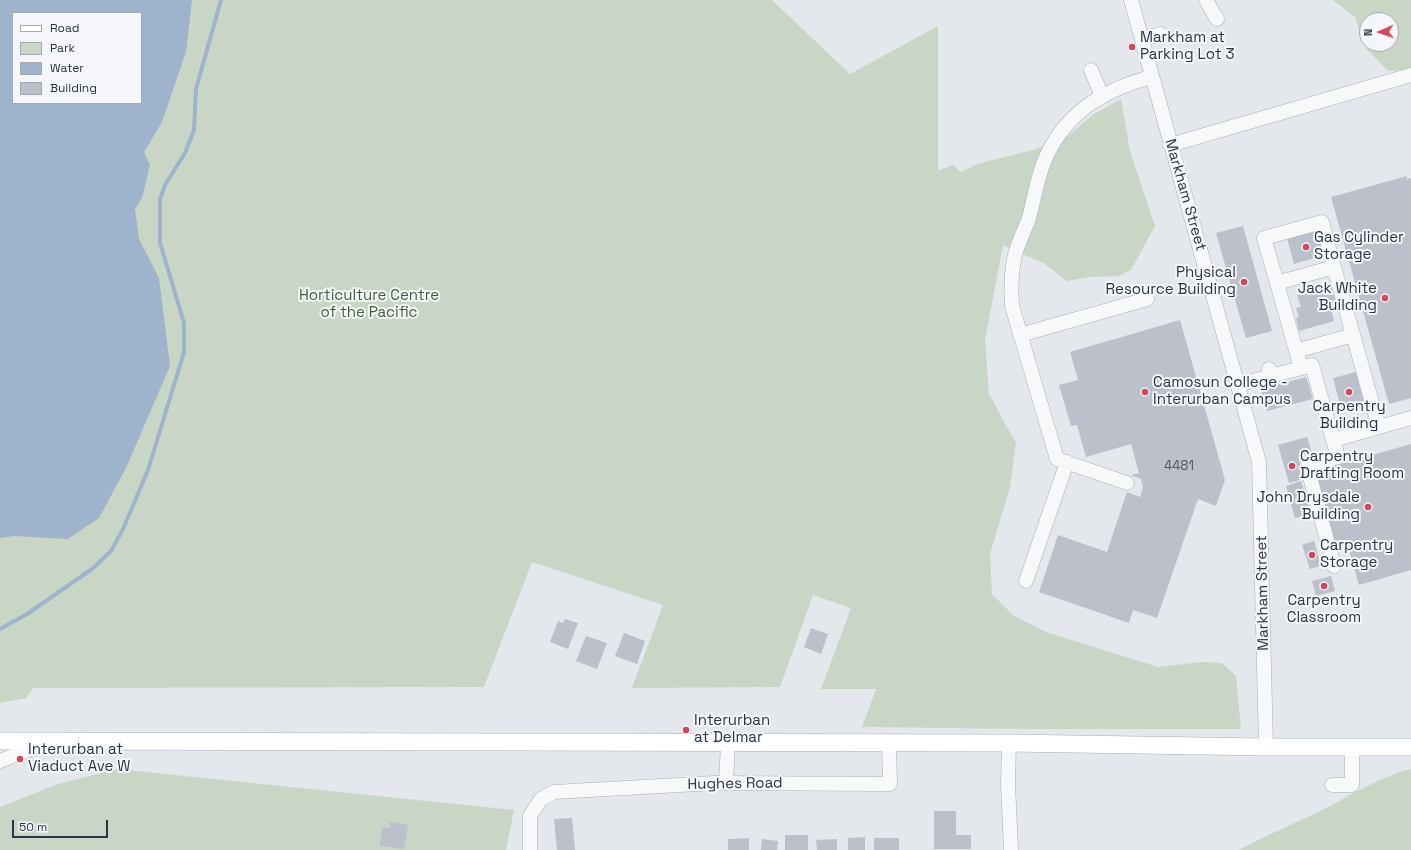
<!DOCTYPE html>
<html>
<head>
<meta charset="utf-8">
<style>
	body { margin:0 }
	#map { position:relative; width:1411px; height:850px; overflow:hidden; background:#e4e7ec; font-family:"Space Grotesk",sans-serif }
	canvas { display:block }
	.legend { position:absolute; left:12px; top:12px; width:130px; height:92px; box-sizing:border-box; background:#f4f6f9; border:1px solid #a4a8b1; margin:0; padding:5px 7px; list-style:none; font-size:12px; color:#2b3445 }
	.legend li { display:flex; align-items:center; gap:8px; height:20px }
	.legend b { width:20px; border:1px solid #a4a8b1 }
	.north { position:absolute; left:1359px; top:12px; width:40px; height:40px; box-sizing:border-box; background:#f4f6f9; border:1px solid #a4a8b1; border-radius:50%; rotate:268deg; font-size:11px; font-weight:700; line-height:16px; text-align:center; color:#2b3445 }
	.north::after { content:''; display:block; margin:auto; width:14px; height:18px; background:#d1495b; clip-path:polygon(50% 0,100% 100%,50% 72%,0 100%) }
	.scale { position:absolute; left:12px; top:820px; width:96px; height:18px; box-sizing:border-box; border:2px solid #2b3445; border-top:0; padding-left:5px; font-size:12px; line-height:14px; white-space:nowrap; color:#2b3445; -webkit-text-stroke:3px #f4f6f9; paint-order:stroke }
</style>
</head>
<body>
<div id="map">
<canvas width="1411" height="850"></canvas>
<ul class="legend">
<li><b style="height:5px;background:#fff"></b>Road</li>
<li><b style="height:11px;background:#c9d6c5"></b>Park</li>
<li><b style="height:11px;background:#9fb4cc"></b>Water</li>
<li><b style="height:11px;background:#bbc0ca"></b>Building</li>
</ul>
<div class="north">N</div>
<div class="scale">50 m</div>
</div>
<script>
const ctx = document.querySelector('canvas').getContext('2d');
ctx.lineJoin = 'round';
function paint(path, color) {
  ctx.fillStyle = color;
  ctx.fill(path, 'evenodd');
}
function trace(path, color, width, dash) {
  ctx.strokeStyle = color;
  ctx.lineWidth = width;
  ctx.lineCap = dash ? 'butt' : 'round';
  ctx.setLineDash(dash || []);
  ctx.stroke(path);
}
function write(font, color, halo, rows, align = 'center') {
  ctx.font = font + ' "Space Grotesk",sans-serif';
  ctx.lineWidth = 4;
  ctx.setLineDash([]);
  ctx.textBaseline = 'middle';
  ctx.strokeStyle = halo;
  ctx.fillStyle = color;
  for (const [text, x, y, turn = 0] of rows) {
    ctx.save();
    ctx.translate(x, y);
    ctx.rotate((+turn || 0) * Math.PI / 180);
    ctx.textAlign = isNaN(turn) ? turn : align;
    if (halo) ctx.strokeText(text, 0, 0);
    ctx.fillText(text, 0, 0);
    ctx.restore();
  }
}
paint(new Path2D(`
	M 0,0 L 772,0 L 850,74 L 938,26 L 938,171 L 953,165 L 961,172 L 977,164 L 1033,150 L 1064,139 L 1094,114 L 1121,99 L 1130,151 L 1155,226 L 1131,270 L 1119,276 L 1089,277 L 1067,281 L 1045,264 L 1003,245 L 985,340 L 989,394 L 1016,443 L 1010,487 L 990,554 L 992,594 L 1014,616 L 1046,632 L 1158,667 L 1202,662 L 1222,663 L 1236,676 L 1241,729 L 1037,729 L 862,727 L 876,689 L 821,689 L 851,608 L 813,595 L 780,687 L 632,688 L 663,605 L 532,562 L 484,687 L 33,688 L 26,698 L 0,703 ZM 13,13 L 141,13 L 141,103 L 13,103 Z
	M 1333,0 L 1411,0 L 1411,70 L 1388,71 L 1366,48 L 1355,17 ZM 1367,20 L 1391,20 L 1391,44 L 1367,44 Z
	M 117,769 L 514,810 L 506,850 L 0,850 L 0,807 L 55,785 Z
	M 1411,769 L 1411,850 L 1239,850 C 1268,834 1299,822 1328,807 C 1355,793 1381,776 1411,769 Z`), '#c9d6c5');
paint(new Path2D(`
	M 0,0 L 192,0 L 186,52 L 162,122 L 144,152 L 150,165 L 142,198 L 135,209 L 139,239 L 159,278 L 170,366 L 126,468 L 99,518 L 68,539 L 14,536 L 0,538 ZM 13,13 L 141,13 L 141,103 L 13,103 Z`), '#9fb4cc');
trace(new Path2D(`
	M 0,629 L 27,614 L 92,569 L 111,551 L 123,529 L 148,470 L 184,352 L 184,323 L 160,243 L 160,199 L 165,185 L 185,153 L 194,130 L 196,89 L 221,0`), '#9fb4cc', 4);
paint(new Path2D(`
	M 1407,176 L 1407,179 L 1411,178 L 1411,398 L 1389,404 L 1331,197 Z
	M 1243,226 L 1272,331 L 1246,338 L 1216,233 Z
	M 1317,230 L 1324,255 L 1294,264 L 1287,238 Z
	M 1331,286 L 1337,307 L 1331,309 L 1334,321 L 1299,331 L 1296,318 L 1299,317 L 1296,308 L 1301,307 L 1297,295 Z
	M 1180,320 L 1225,480 L 1216,506 L 1198,499 L 1157,618 L 1133,610 L 1129,623 L 1039,592 L 1058,535 L 1107,552 L 1127,492 L 1140,497 L 1143,488 L 1141,479 L 1131,475 L 1139,473 L 1131,444 L 1086,457 L 1077,425 L 1071,426 L 1059,385 L 1078,380 L 1070,352 Z
	M 1356,372 L 1365,406 L 1342,412 L 1333,378 Z
	M 1306,377 L 1313,399 L 1267,411 L 1261,389 Z
	M 1307,437 L 1312,453 L 1298,457 L 1303,474 L 1299,475 L 1300,480 L 1289,483 L 1278,445 Z
	M 1411,444 L 1411,570 L 1359,585 L 1347,542 L 1336,545 L 1315,471 Z
	M 1301,481 L 1311,514 L 1295,518 L 1286,486 Z
	M 1314,541 L 1321,566 L 1310,569 L 1302,545 Z
	M 1331,576 L 1335,591 L 1316,596 L 1312,581 Z
	M 565,619 L 578,623 L 568,649 L 550,642 L 558,621 L 563,623 Z
	M 811,628 L 828,634 L 821,654 L 804,647 Z
	M 624,633 L 645,641 L 637,664 L 615,656 Z
	M 586,636 L 607,643 L 597,669 L 576,661 Z
	M 934,811 L 956,811 L 956,835 L 971,835 L 971,849 L 934,849 Z
	M 572,818 L 575,850 L 557,850 L 554,819 Z
	M 390,822 L 408,825 L 404,849 L 380,846 L 382,827 L 390,828 Z
	M 785,835 L 808,835 L 808,850 L 785,850 Z
	M 865,837 L 865,850 L 848,850 L 848,838 Z
	M 749,838 L 749,850 L 728,850 L 728,839 Z
	M 874,838 L 899,838 L 899,850 L 874,850 Z
	M 762,839 L 778,841 L 777,850 L 761,850 Z
	M 837,839 L 837,850 L 817,850 L 816,840 Z`), '#bbc0ca');
const minor = new Path2D(`
	M 1131,0 L 1259,462 L 1266,747
	M 1206,0 L 1217,19
	M 1142,39 L 1161,34
	M 1091,70 L 1102,96
	M 1170,145 L 1411,75
	M 1277,283 L 1264,238 L 1322,222 L 1334,267
	M 1020,335 L 1147,299
	M 1296,351 L 1353,335
	M 1301,368 L 1277,283 L 1334,267 L 1379,427
	M 1271,376 L 1312,365 L 1333,440 L 1411,418
	M 1238,385 L 1271,376 L 1269,369
	M 1333,440 L 1338,457 L 1307,466 L 1334,566
	M 1127,483 L 1057,459 L 1012,306 C 1011,289 1011,271 1015,255 C 1018,242 1025,230 1029,218 C 1034,199 1037,179 1044,162 C 1063,114 1103,90 1151,77
	M 1026,581 L 1067,462
	M 1009,743 L 1008,784 L 1011,850
	M 0,761 L 46,743
	M 726,783 L 728,743
	M 1332,785 L 1352,785 L 1352,747
	M 530,850 L 530,816 L 541,799 L 554,792 L 715,783 L 890,784 L 889,743`);
const major = new Path2D(`
	M 0,741 L 1009,743 L 1266,747 L 1411,747`);
trace(minor, '#a9aeb7', 15);
trace(major, '#a3abb8', 18);
trace(minor, '#f7f8fa', 14);
trace(major, '#fff', 17);
for (const [x, y, r, color] of [
	[1132,47,4,"#d1495b"],
	[1306,247,4,"#d1495b"],
	[1244,282,4,"#d1495b"],
	[1385,298,4,"#d1495b"],
	[1145,392,4,"#d1495b"],
	[1349,392,4,"#d1495b"],
	[1292,466,4,"#d1495b"],
	[1368,507,4,"#d1495b"],
	[1312,555,4,"#d1495b"],
	[1324,586,4,"#d1495b"],
	[686,730,4,"#d1495b"],
	[20,759,4,"#d1495b"]
]) {
  const dot = new Path2D();
  dot.arc(x, y, r, 0, 2 * Math.PI);
  ctx.fillStyle = color;
  ctx.fill(dot);
  trace(dot, '#f4f6f9', 1.5);
}
write('13px', '#4f5766', null, [
	["4481",1179,466]
]);
write('15px', '#2b3445', '#f4f6f9', [
	["Markham at",1140,38],
	["Parking Lot 3",1140,55],
	["Gas Cylinder",1314,238],
	["Storage",1314,255],
	["Physical",1236,273,"right"],
	["Resource Building",1236,290,"right"],
	["Jack White",1377,289,"right"],
	["Building",1377,306,"right"],
	["Camosun College -",1153,383],
	["Interurban Campus",1153,400],
	["Carpentry",1349,407,"center"],
	["Building",1349,424,"center"],
	["Carpentry",1300,457],
	["Drafting Room",1300,474],
	["John Drysdale",1360,498,"right"],
	["Building",1360,515,"right"],
	["Carpentry",1320,546],
	["Storage",1320,563],
	["Carpentry",1324,601,"center"],
	["Classroom",1324,618,"center"],
	["Interurban",694,721],
	["at Delmar",694,738],
	["Interurban at",28,750],
	["Viaduct Ave W",28,767]
], 'left');
write('15px', '#2b3445', '#f4f6f9', [
	["Markham Street",1185,195,74],
	["Markham Street",1263,593,-91],
	["Hughes Road",735,784,-1]
]);
write('15px', '#3f6138', '#f4f6f9', [
	["Horticulture Centre",369,296],
	["of the Pacific",369,313]
]);
</script>
</body>
</html>
